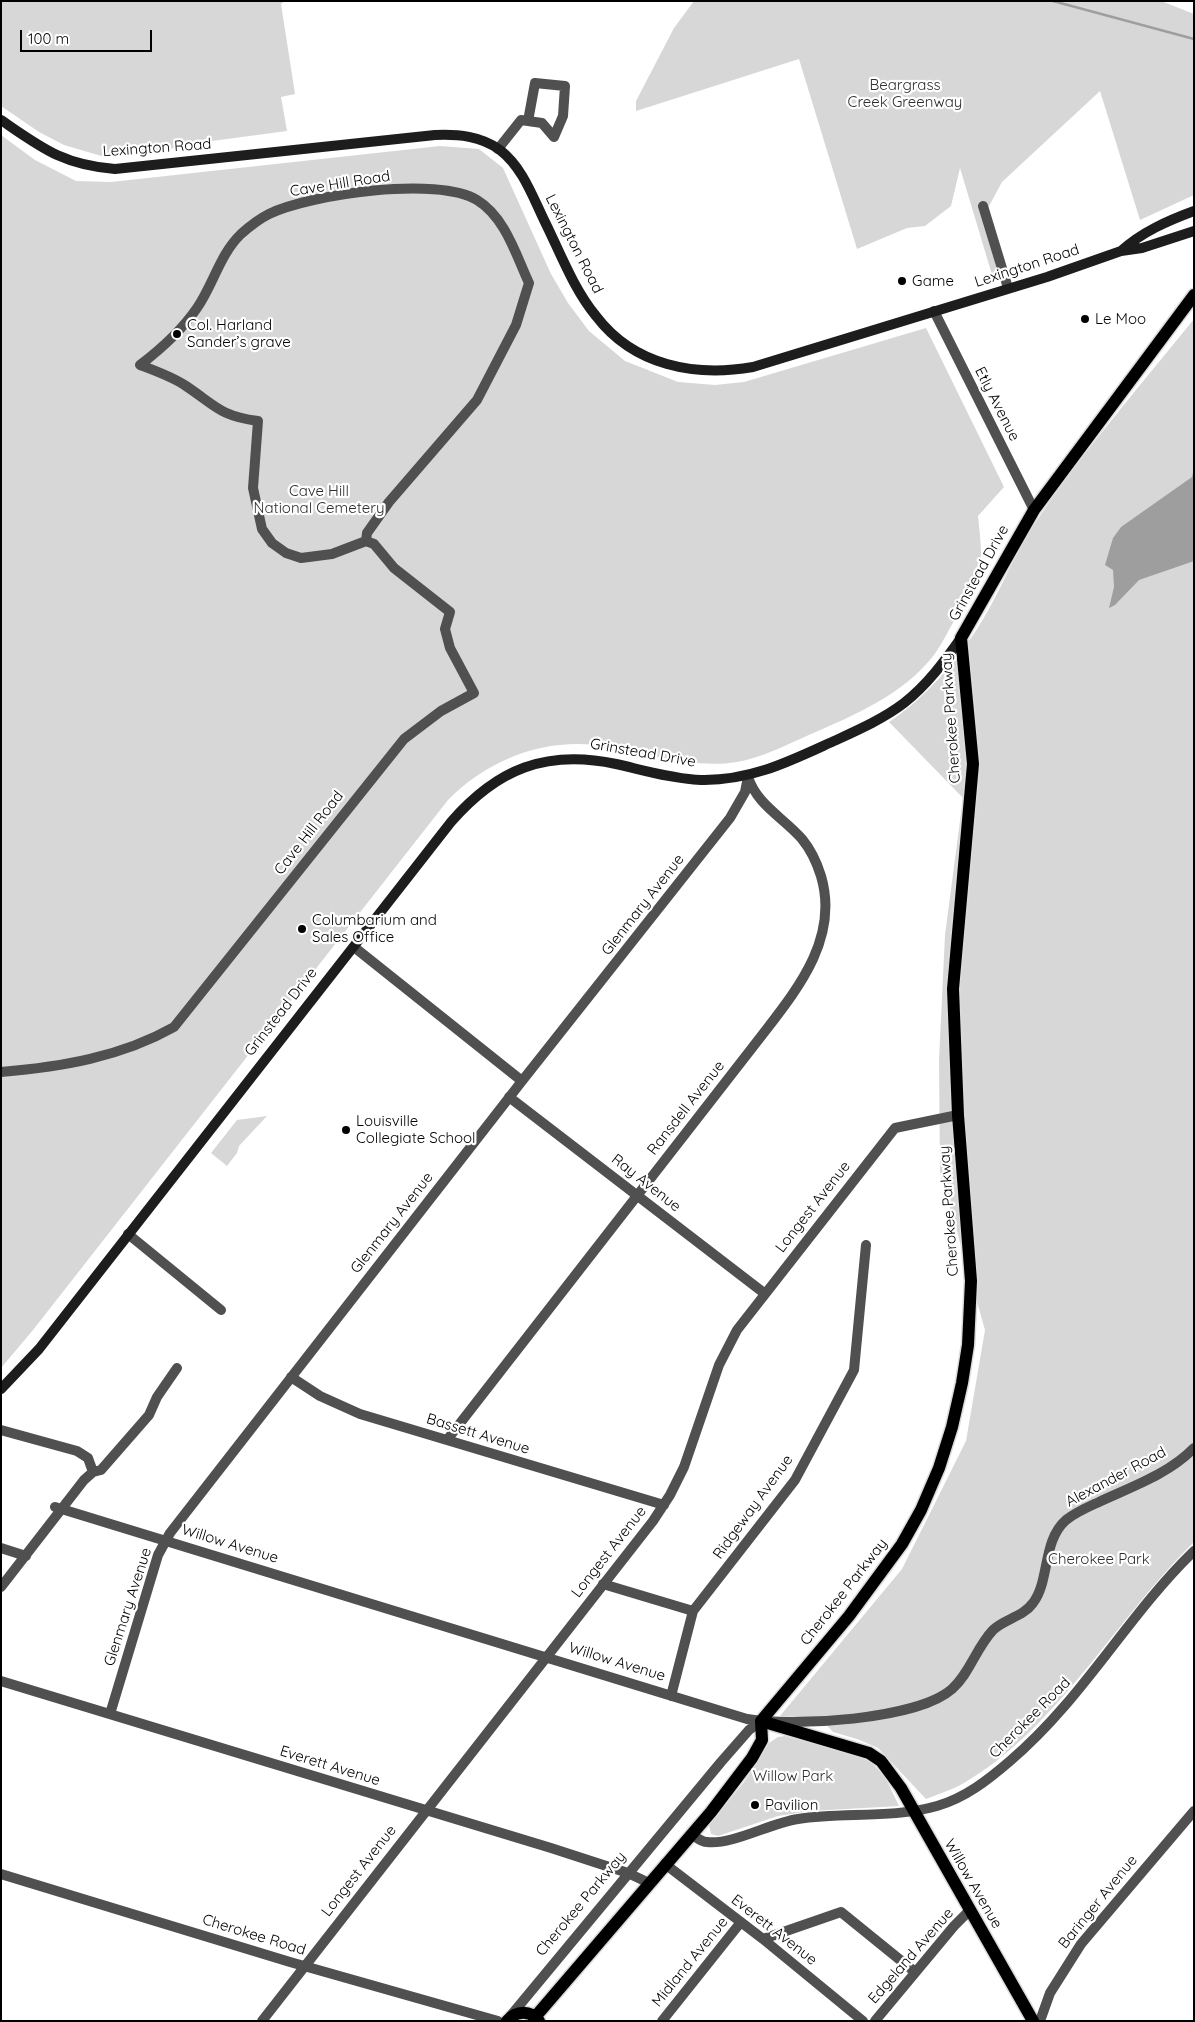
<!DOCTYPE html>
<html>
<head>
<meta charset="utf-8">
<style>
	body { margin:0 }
	#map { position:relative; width:1195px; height:2022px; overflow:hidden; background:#fff; font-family:Quicksand,sans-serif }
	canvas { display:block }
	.frame { position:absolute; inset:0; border:2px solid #000; pointer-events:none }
	.scale { position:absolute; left:20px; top:30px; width:132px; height:22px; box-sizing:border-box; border:2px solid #000; border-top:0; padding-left:6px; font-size:15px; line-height:18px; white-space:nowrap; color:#000; -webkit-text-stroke:4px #fff; paint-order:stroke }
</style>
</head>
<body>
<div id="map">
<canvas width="1195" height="2022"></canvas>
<div class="frame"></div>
<div class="scale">100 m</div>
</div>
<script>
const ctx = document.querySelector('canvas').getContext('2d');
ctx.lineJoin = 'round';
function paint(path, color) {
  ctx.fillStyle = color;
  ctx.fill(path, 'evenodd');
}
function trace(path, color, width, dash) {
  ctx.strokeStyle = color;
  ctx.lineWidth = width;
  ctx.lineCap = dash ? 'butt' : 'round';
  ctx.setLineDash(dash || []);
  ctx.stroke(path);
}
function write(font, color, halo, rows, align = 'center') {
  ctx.font = font + ' Quicksand,sans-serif';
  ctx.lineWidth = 4.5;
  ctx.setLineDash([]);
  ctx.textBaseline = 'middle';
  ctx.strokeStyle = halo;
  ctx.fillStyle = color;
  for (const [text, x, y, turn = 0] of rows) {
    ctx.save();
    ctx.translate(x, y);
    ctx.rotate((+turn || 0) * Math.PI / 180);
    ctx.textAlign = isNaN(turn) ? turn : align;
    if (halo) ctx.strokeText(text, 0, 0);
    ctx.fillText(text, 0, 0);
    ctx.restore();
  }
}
paint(new Path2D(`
	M 1,1 L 285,1 L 281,4 L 295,94 L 281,97 L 287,131 L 182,145 L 163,152 L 105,157 L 64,145 L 39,132 L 1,106 Z
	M 694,1 L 1161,1 L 1194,14 L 1194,195 L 1140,220 L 1100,91 L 1002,182 L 988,208 L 1008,275 L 993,278 L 960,168 L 951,206 L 925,226 L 907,228 L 857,249 L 799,59 L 636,111 L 636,101 L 674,28 Z
	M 1,135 L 35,160 L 76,181 L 111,182 L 440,146 L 479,149 L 503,168 L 551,274 L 568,303 L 589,331 L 625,361 L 678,382 L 715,385 L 744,382 L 926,328 L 1004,487 L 978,516 C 980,536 983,557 979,576 C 975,590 962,606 955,619 C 948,631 942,644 934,655 C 904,694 855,715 811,734 C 788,744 762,758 737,762 C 693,769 652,754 610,747 C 549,736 491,757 448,800 L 33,1330 L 1,1368 Z
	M 1194,319 L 1194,1542 C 1119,1615 1056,1730 964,1783 C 952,1790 938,1794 926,1799 L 878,1748 L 857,1739 L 833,1732 L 820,1718 L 780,1716 L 902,1569 L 966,1441 L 985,1330 L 940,1172 L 939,1060 L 945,935 L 963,798 L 889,722 C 925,698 953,665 977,629 C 999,595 1013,556 1035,523 C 1083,451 1140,386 1194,319 Z
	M 267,1116 L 239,1146 L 237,1153 L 227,1166 L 211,1153 L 237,1120 Z
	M 785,1736 L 860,1756 L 873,1764 L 886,1779 L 899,1806 L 811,1811 L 778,1816 L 718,1836 L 711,1834 L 709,1825 L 744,1782 L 769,1743 L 778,1737 Z`), '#d7d7d7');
paint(new Path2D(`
	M 1194,468 L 1194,561 L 1139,580 L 1115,605 L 1109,608 L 1114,587 L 1113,570 L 1105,565 L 1113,538 L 1121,527 L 1192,477 Z`), '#9e9e9e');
trace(new Path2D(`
	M 1053,1 L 1194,39`), '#9e9e9e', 2.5);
const primary = new Path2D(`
	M 761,1721 L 869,1753 L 881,1761 L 901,1788 L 1033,2021
	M 536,2016 L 711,1812 L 752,1758 L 762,1740 L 761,1721 L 849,1616 L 902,1544 L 921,1510 L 939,1468 L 952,1427 L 962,1383 L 968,1345 L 971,1281 L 958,1115 L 953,989 L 973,764 L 961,638 L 1034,510 L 1194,295
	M 507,2021 C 517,2010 530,2010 539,2021`);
trace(primary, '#dbdbdb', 15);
trace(new Path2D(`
	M 498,149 L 521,120 L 542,123 L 554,137 L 563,116 L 565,86 L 535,83 L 528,121
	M 983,206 L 1008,288
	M 934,311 L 1034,510
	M 354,947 L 522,1081
	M 1,1072 C 61,1067 121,1057 174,1027 L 404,739 L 441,711 L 474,693 L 450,648 L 445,629 L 450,612 L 394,568 L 374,544 L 366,541 L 332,554 L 301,558 L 286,553 L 272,543 L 262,529 L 253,488 L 258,421 C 220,416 216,406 186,386 C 173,377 156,371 140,365 C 161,349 182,330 197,308 C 213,285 220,254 241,234 C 250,226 259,219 269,214 C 310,194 438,176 477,200 C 505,217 516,255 529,283 L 516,325 L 477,400 L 389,502 L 367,533 L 366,541
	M 509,1097 L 764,1293
	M 128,1234 L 221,1310
	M 291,1377 L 320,1396 L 360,1414 L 664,1505
	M 1,1430 L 77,1451 L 88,1458 L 93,1472
	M 447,1440 L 759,1039 C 795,992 840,940 821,876 C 817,863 811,850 802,839 C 784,818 757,805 748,777
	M 55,1507 L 747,1719 C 792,1727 917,1720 952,1689 C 970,1673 976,1648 993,1630 C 1004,1619 1023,1617 1033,1603 C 1050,1581 1042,1541 1066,1520 C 1076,1512 1088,1507 1099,1502 C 1131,1487 1169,1474 1194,1448
	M 1,1548 L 26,1556
	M 603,1584 L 693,1611
	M 1,1587 L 84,1480 L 93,1472 L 101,1470 L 149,1415 L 157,1397 L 177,1368
	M 1,1681 L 551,1848 L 628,1873 L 649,1883
	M 671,1696 L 693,1611 L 795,1480 L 854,1370 L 866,1245
	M 110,1714 L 158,1555 L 170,1533 L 522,1081 L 730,818 L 745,792 L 748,777
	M 691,1834 C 696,1837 701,1842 707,1842 C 733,1845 770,1823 798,1819 C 844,1812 891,1819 937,1806 C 965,1798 988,1780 1010,1761 C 1083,1699 1127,1616 1194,1551
	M 665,1864 L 763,1939 L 863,2021
	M 1,1874 L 290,1962 L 498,2021
	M 763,1939 L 841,1912 L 915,1972
	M 508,2019 L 721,1762 L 749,1730 L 761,1721
	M 262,2021 L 653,1521 L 670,1495 L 684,1467 L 719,1365 L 737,1330 L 895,1128 L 958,1115
	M 662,2021 L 741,1922
	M 875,2021 L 954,1926 L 969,1911
	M 1040,2021 L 1050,1993 L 1081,1944 L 1194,1811`), '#505050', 10);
trace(new Path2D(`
	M 1,120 C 42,148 63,165 115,169 L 435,135 C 458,134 481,136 500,150 C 522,167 532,195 544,220 C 560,252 573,288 596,316 C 634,366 695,377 753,367 L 1047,277 L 1121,251 L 1142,248 L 1194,231
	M 1121,251 C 1142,232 1167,221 1194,211
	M 1,1389 L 39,1349 L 451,822 C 497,769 546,749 616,764 C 643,770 673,779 701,780 C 751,781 790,761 834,741 C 858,730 883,719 904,703 C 927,685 944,662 961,638`), '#1d1d1d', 10);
trace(primary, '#000', 12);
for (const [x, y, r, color] of [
	[902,281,5,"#000"],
	[1085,319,5,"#000"],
	[177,334,5,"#000"],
	[302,929,5,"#000"],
	[346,1130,5,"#000"],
	[755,1805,5,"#000"]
]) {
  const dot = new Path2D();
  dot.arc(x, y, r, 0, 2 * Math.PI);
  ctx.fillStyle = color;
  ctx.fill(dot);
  trace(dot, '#fff', 2);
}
write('15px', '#2e2e2e', '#fff', [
	["Beargrass",905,85],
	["Creek Greenway",905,102],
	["Cave Hill",319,491],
	["National Cemetery",319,508],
	["Cherokee Park",1099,1559],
	["Willow Park",793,1776]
]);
write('15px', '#000', '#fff', [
	["Lexington Road",157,148,-4],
	["Cave Hill Road",340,184,-9],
	["Lexington Road",574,244,63],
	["Lexington Road",1027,266,-18],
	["Etly Avenue",997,404,63],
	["Grinstead Drive",979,573,-61],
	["Cherokee Parkway",951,718,-94],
	["Grinstead Drive",643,753,10],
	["Cave Hill Road",309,833,-52],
	["Glenmary Avenue",643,905,-52],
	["Grinstead Drive",281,1012,-52],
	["Ransdell Avenue",686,1108,-52],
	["Ray Avenue",646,1183,38],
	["Longest Avenue",813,1207,-52],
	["Cherokee Parkway",949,1211,-94],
	["Glenmary Avenue",392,1223,-52],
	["Bassett Avenue",478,1434,17],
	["Alexander Road",1116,1477,-28],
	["Ridgeway Avenue",753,1507,-54],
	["Willow Avenue",230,1544,17],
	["Longest Avenue",609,1552,-52],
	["Cherokee Parkway",844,1592,-52],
	["Glenmary Avenue",128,1607,-72],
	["Willow Avenue",617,1662,17],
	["Cherokee Road",1030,1718,-45],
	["Everett Avenue",330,1766,17],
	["Longest Avenue",359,1871,-52],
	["Willow Avenue",973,1884,60],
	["Baringer Avenue",1098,1902,-51],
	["Cherokee Parkway",581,1904,-50],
	["Everett Avenue",774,1930,38],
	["Cherokee Road",254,1935,17],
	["Edgeland Avenue",911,1956,-49],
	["Midland Avenue",690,1962,-51]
]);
write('15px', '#000', '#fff', [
	["Game",912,281],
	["Le Moo",1095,319],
	["Col. Harland",187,325],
	["Sander’s grave",187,342],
	["Columbarium and",312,920],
	["Sales Office",312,937],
	["Louisville",356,1121],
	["Collegiate School",356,1138],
	["Pavilion",765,1805]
], 'left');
</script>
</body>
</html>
